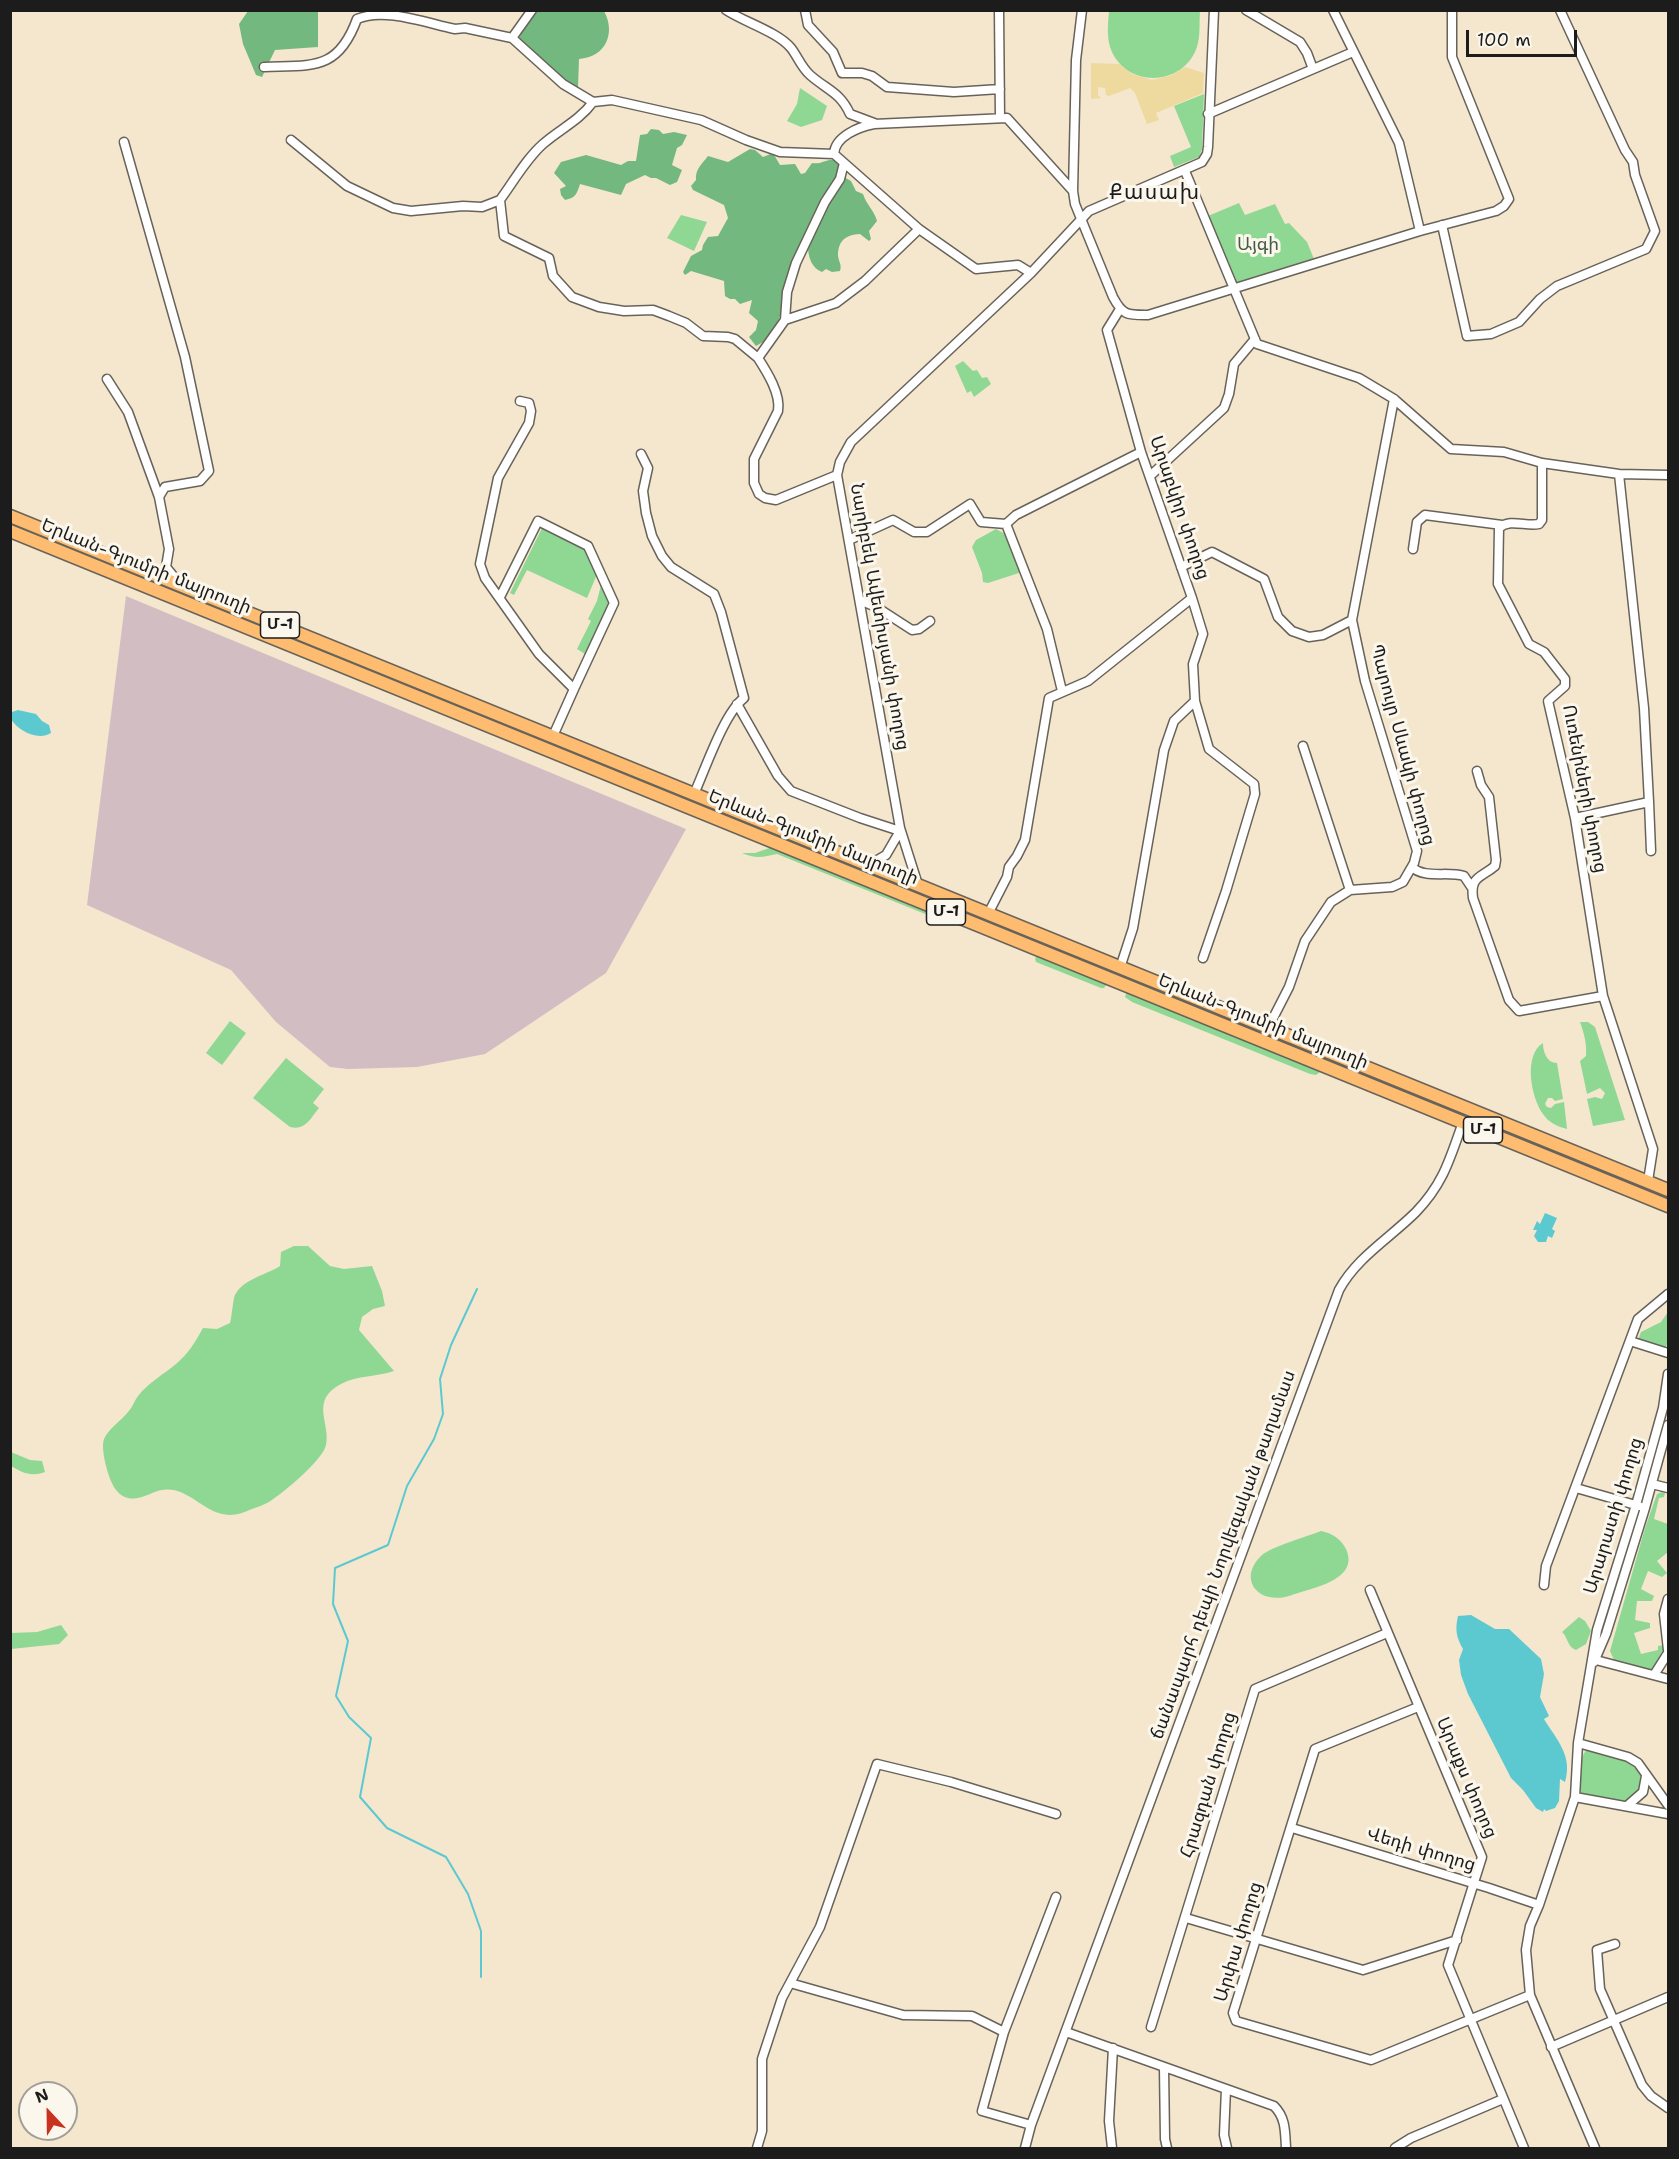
<!DOCTYPE html>
<html>
<head>
<meta charset="utf-8">
<style>
	body { margin:0 }
	#map { position:relative; width:1679px; height:2159px; overflow:hidden; background:#f5e6ce; font-family:"Shantell Sans",sans-serif }
	canvas { display:block }
	.frame { position:absolute; inset:0; border:12px solid #1c1c1c; pointer-events:none }
	.north { position:absolute; left:18px; top:2081px; width:60px; height:60px; box-sizing:border-box; background:#fbf7ec; border:2px solid #a29f99; border-radius:50%; rotate:338deg; font-size:16px; font-weight:700; line-height:24px; text-align:center; color:#1c1c1c }
	.north::after { content:''; display:block; margin:auto; width:21px; height:27px; background:#c8321e; clip-path:polygon(50% 0,100% 100%,50% 72%,0 100%) }
	.scale { position:absolute; left:1466px; top:30px; width:111px; height:27px; box-sizing:border-box; border:3px solid #1c1c1c; border-top:0; padding-left:8px; font-size:18px; line-height:21px; white-space:nowrap; color:#1c1c1c; -webkit-text-stroke:4px #fbf7ec; paint-order:stroke }
</style>
</head>
<body>
<div id="map">
<canvas width="1679" height="2159"></canvas>
<div class="frame"></div>
<div class="north">N</div>
<div class="scale">100 m</div>
</div>
<script>
const ctx = document.querySelector('canvas').getContext('2d');
ctx.lineJoin = 'round';
function paint(path, color) {
  ctx.fillStyle = color;
  ctx.fill(path, 'evenodd');
}
function trace(path, color, width, dash) {
  ctx.strokeStyle = color;
  ctx.lineWidth = width;
  ctx.lineCap = dash ? 'butt' : 'round';
  ctx.setLineDash(dash || []);
  ctx.stroke(path);
}
function write(font, color, halo, rows, align = 'center') {
  ctx.font = font + ' "Shantell Sans","Noto Sans Armenian",sans-serif';
  ctx.lineWidth = 6;
  ctx.setLineDash([]);
  ctx.textBaseline = 'middle';
  ctx.strokeStyle = halo;
  ctx.fillStyle = color;
  for (const [text, x, y, turn = 0] of rows) {
    ctx.save();
    ctx.translate(x, y);
    ctx.rotate((+turn || 0) * Math.PI / 180);
    ctx.textAlign = isNaN(turn) ? turn : align;
    if (halo) ctx.strokeText(text, 0, 0);
    ctx.fillText(text, 0, 0);
    ctx.restore();
  }
}
paint(new Path2D(`
	M 126,596 L 686,829 L 606,973 L 485,1054 L 417,1067 L 348,1069 L 330,1067 L 276,1022 L 231,970 L 87,905 Z`), '#d2bec2');
paint(new Path2D(`
	M 1109,11 L 1200,11 C 1199,24 1201,40 1195,52 C 1179,86 1128,87 1112,52 C 1106,39 1108,24 1109,11 Z
	M 800,88 L 827,106 L 822,120 L 801,127 L 787,121 L 797,104 Z
	M 1204,94 L 1202,149 L 1199,157 L 1174,167 L 1170,156 L 1191,147 L 1174,106 Z
	M 1239,203 L 1245,215 L 1275,204 L 1285,224 L 1289,223 L 1307,242 L 1314,259 L 1236,289 L 1208,216 Z
	M 681,215 L 707,222 L 694,251 L 667,238 Z
	M 963,361 L 973,371 L 977,370 L 982,378 L 987,377 L 991,384 L 974,397 L 971,391 L 967,393 L 955,366 Z
	M 10,520 L 540,735 L 539,740 L 11,526 Z
	M 542,528 L 588,551 L 598,572 L 587,598 L 527,570 L 514,595 L 510,593 Z
	M 996,529 L 1007,535 L 1022,572 L 988,583 L 983,582 L 982,573 L 972,547 L 976,540 Z
	M 601,585 L 609,605 L 585,654 L 577,649 L 591,621 L 588,619 L 597,601 Z
	M 558,744 L 1336,1060 L 1334,1065 L 559,748 Z
	M 775,846 L 934,912 L 940,920 L 777,854 C 764,857 755,859 742,853 L 755,853 Z
	M 1037,955 L 1106,982 L 1107,984 L 1104,988 L 1101,988 L 1036,962 L 1035,959 Z
	M 1127,991 L 1320,1068 L 1320,1072 L 1316,1075 L 1310,1074 L 1132,1002 L 1125,997 Z
	M 230,1021 L 246,1033 L 222,1065 L 206,1053 Z
	M 1580,1022 L 1588,1022 L 1595,1027 L 1625,1120 L 1593,1126 L 1587,1099 L 1595,1097 L 1602,1099 L 1605,1093 L 1600,1088 L 1587,1094 L 1580,1061 L 1586,1056 C 1587,1044 1584,1033 1580,1022 Z
	M 1543,1043 C 1543,1052 1547,1063 1557,1063 L 1563,1099 L 1555,1101 L 1552,1098 L 1548,1098 L 1545,1104 L 1547,1107 L 1551,1108 L 1555,1104 L 1564,1102 L 1567,1129 C 1558,1127 1548,1122 1543,1114 C 1531,1098 1523,1055 1543,1043 Z
	M 286,1058 L 324,1089 L 313,1103 L 319,1108 C 310,1119 305,1131 290,1127 L 253,1098 Z
	M 1359,1070 L 1610,1171 L 1608,1176 L 1357,1075 Z
	M 294,1246 L 308,1246 L 330,1266 L 344,1269 L 372,1266 L 382,1291 L 385,1306 L 373,1309 L 362,1317 L 359,1330 L 394,1371 C 376,1377 358,1375 341,1384 C 309,1401 331,1423 326,1445 C 323,1460 283,1493 269,1502 C 264,1505 257,1507 252,1509 C 245,1512 237,1515 230,1515 C 200,1515 185,1477 150,1494 C 138,1499 126,1502 117,1491 C 109,1483 100,1449 104,1439 C 109,1428 121,1421 128,1412 C 133,1407 134,1401 138,1396 C 148,1383 164,1374 176,1364 C 188,1354 196,1341 203,1328 L 217,1329 L 230,1323 C 232,1316 233,1299 235,1295 C 243,1279 266,1275 280,1266 L 281,1252 Z
	M 1668,1312 L 1668,1344 L 1664,1348 L 1638,1340 L 1641,1332 L 1661,1322 Z
	M 11,1452 L 30,1460 L 42,1461 L 45,1472 C 31,1477 23,1473 11,1466 Z
	M 1662,1492 L 1665,1493 L 1664,1497 L 1659,1498 L 1654,1519 L 1668,1524 L 1668,1552 L 1657,1561 L 1667,1573 L 1662,1577 L 1648,1571 L 1641,1589 L 1654,1596 L 1652,1601 L 1637,1601 L 1635,1620 L 1650,1623 L 1650,1628 L 1634,1633 L 1641,1654 L 1658,1650 L 1658,1646 L 1664,1645 L 1666,1652 L 1652,1671 L 1614,1660 L 1610,1651 L 1645,1528 L 1657,1494 Z
	M 1321,1531 C 1332,1533 1341,1539 1346,1549 C 1360,1580 1312,1588 1292,1595 C 1259,1607 1236,1579 1262,1555 C 1271,1547 1308,1536 1321,1531 Z
	M 1579,1617 L 1585,1621 L 1591,1631 L 1586,1644 L 1576,1650 C 1567,1647 1568,1637 1562,1632 Z
	M 61,1625 L 68,1635 L 59,1644 L 11,1649 L 11,1633 L 37,1632 Z
	M 1586,1750 C 1603,1750 1655,1766 1639,1791 C 1636,1796 1631,1801 1625,1802 C 1616,1804 1594,1797 1583,1796 L 1580,1791 L 1582,1757 Z`), '#8fd894');
paint(new Path2D(`
	M 311,10 L 318,12 L 318,47 L 275,50 L 262,77 L 256,75 L 243,44 L 239,24 L 248,11 Z
	M 548,10 L 604,11 C 616,33 606,57 579,59 L 578,88 C 562,86 532,50 519,38 L 535,11 Z
	M 651,129 L 659,130 L 663,134 L 674,132 L 687,135 L 682,145 L 677,148 L 672,165 L 682,170 L 677,182 L 670,185 L 656,178 L 651,178 L 645,175 L 626,184 L 621,195 L 580,184 C 577,193 576,198 565,200 L 561,195 L 560,189 L 566,186 L 554,173 L 561,162 L 586,155 L 621,165 L 628,161 L 636,161 L 640,135 L 647,134 Z
	M 750,149 L 755,150 L 763,157 L 773,153 L 780,165 L 795,164 L 801,174 L 805,173 L 812,163 C 821,165 827,158 836,160 L 841,167 L 844,177 L 851,181 L 856,191 L 863,194 C 866,204 874,210 877,221 L 869,231 L 871,239 L 869,241 L 860,234 C 845,235 838,241 838,256 C 839,263 842,264 840,271 L 832,272 L 826,269 L 822,272 C 812,268 809,259 808,249 C 803,253 796,257 794,262 C 782,289 787,332 756,346 L 749,337 L 756,330 L 758,321 L 749,313 L 752,300 L 740,304 L 735,299 L 730,299 L 725,296 L 724,281 L 691,271 L 685,275 L 683,272 L 691,256 L 702,250 L 703,245 L 708,237 L 718,236 L 728,218 L 724,205 L 693,190 L 691,186 L 696,180 C 695,169 702,164 708,156 L 728,162 Z`), '#73b87e');
paint(new Path2D(`
	M 1091,63 L 1119,64 L 1132,74 L 1152,80 L 1172,75 L 1185,67 L 1204,73 L 1203,93 L 1156,113 L 1159,120 L 1147,124 L 1135,93 L 1130,88 L 1109,96 L 1106,95 L 1105,88 L 1098,87 L 1098,95 L 1101,98 L 1091,99 Z`), '#eeda9e');
paint(new Path2D(`
	M 18,710 L 36,714 L 42,721 L 49,725 L 51,733 C 38,741 18,731 11,719 L 12,712 Z
	M 1545,1213 L 1557,1218 L 1552,1229 L 1555,1231 L 1552,1238 L 1548,1236 L 1546,1242 L 1538,1242 L 1534,1236 L 1537,1230 L 1533,1230 L 1537,1221 L 1540,1224 Z
	M 1471,1615 L 1495,1629 L 1509,1629 L 1541,1659 L 1544,1674 L 1540,1697 L 1549,1716 L 1544,1719 C 1557,1740 1573,1756 1565,1782 L 1560,1779 L 1559,1801 L 1555,1808 L 1546,1811 L 1544,1809 L 1543,1812 L 1536,1808 L 1523,1790 L 1511,1778 L 1468,1694 L 1461,1675 L 1459,1660 L 1463,1649 C 1456,1637 1455,1629 1458,1616 Z`), '#5cc9d1');
trace(new Path2D(`
	M 477,1289 L 451,1345 L 440,1379 L 443,1414 L 434,1439 L 407,1486 L 388,1545 L 335,1568 L 333,1604 L 348,1641 L 336,1696 L 349,1717 L 371,1738 L 360,1797 L 387,1828 L 446,1857 L 468,1894 L 481,1931 L 481,1977`), '#5cc9d1', 2);
const minor = new Path2D(`
	M 532,10 L 512,38 L 563,84 L 593,102
	M 726,10 C 744,22 778,32 791,48 C 798,57 801,67 810,75 C 827,90 840,92 850,114 L 874,123
	M 805,10 L 808,25 L 833,52 L 842,73 L 862,73 L 872,76 L 887,87 L 954,92 L 1000,89
	M 999,10 L 1000,118
	M 1082,10 L 1076,60 L 1073,191 L 1075,204 L 1113,297 C 1123,316 1128,315 1148,315 L 1420,231 L 1496,211 L 1504,206 L 1509,199 L 1452,57 L 1452,10
	M 1246,10 L 1300,42 L 1307,53 L 1313,69
	M 1333,10 L 1399,143 L 1420,231
	M 264,67 C 313,65 338,71 357,19 C 384,7 426,23 455,29 L 465,28 L 512,38
	M 593,102 C 579,121 560,129 543,144 C 526,159 514,181 500,200 L 504,236 L 549,258 L 553,276 L 572,297 L 599,307 L 624,311 L 653,310 L 669,316 L 686,323 L 703,336 L 728,337 L 735,339 L 758,358
	M 593,102 L 612,100 L 701,120 L 746,140 L 780,152 L 834,154
	M 1208,114 L 1353,52
	M 291,140 L 347,186 L 393,208 L 411,211 L 463,206 L 482,207 L 500,200
	M 124,142 L 185,357 L 209,471 L 200,481 L 165,487 L 159,497
	M 834,154 C 835,136 859,127 874,124 L 1007,118 L 1073,191
	M 834,154 L 919,229 L 976,269 L 1018,265 L 1031,273
	M 1185,171 L 1257,344 L 1359,378 L 1394,399 L 1451,449 L 1504,452 L 1542,463 L 1619,474 L 1668,475
	M 1442,225 L 1467,336 L 1491,334 L 1519,322 L 1540,299 L 1557,286 L 1646,249 L 1655,231 L 1635,175 L 1633,162 L 1625,150 L 1560,10
	M 785,320 L 787,292 L 796,263 L 825,202 L 840,179 L 844,163
	M 107,379 L 128,412 L 159,497 L 169,549 L 166,567 L 179,583
	M 520,401 L 529,403 L 531,411 L 529,423 L 498,478 L 480,564 L 485,578 L 539,654 L 574,689 L 553,736
	M 641,454 L 648,468 L 643,491 L 646,513 L 652,536 L 662,556 L 671,567 L 714,594 L 721,612 L 744,698 C 724,713 705,770 694,794
	M 1542,463 L 1542,520 L 1539,524 C 1526,527 1510,518 1499,528 L 1498,584 L 1529,644 L 1544,652 L 1565,679 L 1565,686 L 1548,701 L 1575,818 L 1603,996 L 1653,1149 L 1648,1181
	M 837,475 L 776,500 L 765,498 L 759,494 L 754,483 L 754,459 L 778,411 C 781,394 767,372 758,358 L 785,320 L 836,303 L 865,281 L 919,229
	M 1150,476 L 1224,408 L 1229,394 L 1234,364 L 1255,339
	M 1006,524 L 1047,629 L 1062,691
	M 849,540 L 893,520 L 914,532 L 927,532 L 970,504 L 981,522 L 1006,524 L 1016,515 L 1141,452
	M 1413,549 L 1417,522 L 1425,515 L 1502,525
	M 1181,567 L 1212,552 L 1264,579 L 1278,617 L 1292,631 L 1309,637 L 1323,635 L 1352,620
	M 500,597 L 538,521 L 588,546 L 614,603 L 574,689
	M 860,600 L 878,608 L 912,630 L 919,629 L 930,621
	M 1195,701 L 1209,749 L 1254,784 L 1255,794 L 1226,891 L 1203,958
	M 737,704 L 778,776 L 791,791 L 860,818 L 900,831
	M 1303,746 L 1350,890
	M 1477,771 L 1481,785 L 1489,797 L 1496,860 L 1495,866 C 1481,878 1470,876 1473,898 L 1509,1000 L 1519,1011 L 1603,996
	M 1649,802 L 1651,851
	M 1575,818 L 1649,802 L 1644,708 L 1619,474
	M 869,865 L 886,855 L 900,831
	M 1412,867 C 1424,879 1448,871 1464,876 L 1472,888
	M 918,885 L 900,828 L 837,475 L 840,462 L 851,442 L 1031,273 L 1089,211 L 1202,162 L 1207,154 L 1208,147 L 1214,10
	M 988,914 L 1007,877 L 1009,867 L 1017,856 L 1025,840 L 1049,698 L 1088,681 L 1192,598 L 1141,452 L 1107,330 L 1120,309
	M 1120,968 L 1133,928 L 1164,750 L 1174,721 L 1195,701 L 1193,664 L 1203,634 L 1192,598
	M 1268,1028 L 1289,987 L 1305,941 L 1331,902 L 1350,890 L 1392,887 L 1403,882 L 1414,863 L 1417,851 L 1365,681 L 1352,620 L 1394,399
	M 1630,1341 L 1668,1353
	M 1652,1484 L 1668,1488
	M 1576,1488 L 1639,1506
	M 1544,1585 L 1546,1566 L 1638,1319 L 1668,1294
	M 1370,1590 L 1482,1857 L 1448,1965 L 1524,2148
	M 1668,1599 L 1664,1614 L 1668,1650
	M 1592,1659 L 1668,1679
	M 1594,1662 L 1606,1634 L 1645,1508 L 1668,1425
	M 1654,1675 L 1668,1653
	M 1418,1707 L 1315,1749 L 1233,2013 L 1236,2021 L 1371,2060 L 1530,1995
	M 1578,1743 L 1628,1757 L 1638,1763 L 1668,1805
	M 1575,1797 L 1668,1814
	M 1627,1806 L 1643,1792 L 1646,1776
	M 1292,1828 L 1489,1888 L 1539,1905
	M 1186,1918 L 1363,1970 L 1457,1940
	M 1615,1944 L 1597,1950 L 1600,1989 L 1642,2085 L 1651,2096 L 1668,2108
	M 790,1983 L 903,2015 L 972,2016 L 1004,2032
	M 1151,2027 L 1255,1689 L 1387,1633
	M 1066,2032 L 1274,2106 C 1286,2118 1285,2132 1286,2148
	M 1551,2047 L 1668,1997
	M 1164,2067 L 1165,2139 L 1167,2148
	M 1226,2089 L 1224,2135 L 1227,2148
	M 1031,2125 L 982,2111 L 1004,2032 L 1056,1897
	M 757,2148 L 762,2131 L 762,2059 L 782,1998 L 820,1927 L 877,1764 L 951,1782 L 1056,1814
	M 1025,2148 L 1031,2125 L 1339,1290 C 1357,1257 1390,1238 1416,1212 C 1444,1183 1450,1158 1463,1122
	M 1112,2148 L 1109,2121 L 1113,2048
	M 1395,2148 L 1411,2138 L 1503,2099
	M 1595,2148 L 1530,1995 L 1526,1950 L 1530,1926 L 1539,1905 L 1575,1797 L 1578,1743 L 1597,1630 L 1636,1505 L 1663,1408 L 1668,1374`);
const highway = new Path2D(`
	M 10,516 L 1668,1190
	M 10,531 L 1668,1206`);
trace(minor, '#68635a', 11);
trace(highway, '#68635a', 15);
trace(minor, '#fff', 8);
trace(highway, '#fdbc70', 12);
for (const [x, y, w] of [
	[280,625,39],
	[946,912,39],
	[1483,1130,39]
]) {
  const box = new Path2D();
  box.roundRect(x - w / 2, y - 13, w, 26, 4.5);
  ctx.fillStyle = '#fbf7ec';
  ctx.fill(box);
  trace(box, '#1c1c1c', 1.5);
}
write('bold 16px', '#1c1c1c', null, [
	["Մ-1",280,625],
	["Մ-1",946,912],
	["Մ-1",1483,1130]
]);
write('18px', '#445e46', '#fbf7ec', [
	["Այգի",1258,245]
]);
write('18px', '#1c1c1c', '#fbf7ec', [
	["Արաբկիր փողոց",1179,508,71],
	["Երևան-Գյումրի մայրուղի",146,567,22],
	["Նարիբեկ Ավետիսյանի փողոց",879,617,80],
	["Պարույր Սևակի փողոց",1402,745,75],
	["Ուռենիների փողոց",1584,789,79],
	["Երևան-Գյումրի մայրուղի",813,838,22],
	["Երևան-Գյումրի մայրուղի",1263,1022,22],
	["Արարատի փողոց",1614,1516,-73],
	["ճանապարհ դեպի Նորվեգական թաղամաս",1224,1555,-70],
	["Արաքս փողոց",1466,1778,67],
	["Հրազդան փողոց",1209,1785,-73],
	["Վեդի փողոց",1421,1850,17],
	["Արփա փողոց",1239,1942,-73]
]);
ctx.letterSpacing = '1.5px';
write('21px', '#1c1c1c', '#fbf7ec', [
	["Քասախ",1155,194]
]);
ctx.letterSpacing = '0px';
</script>
</body>
</html>
